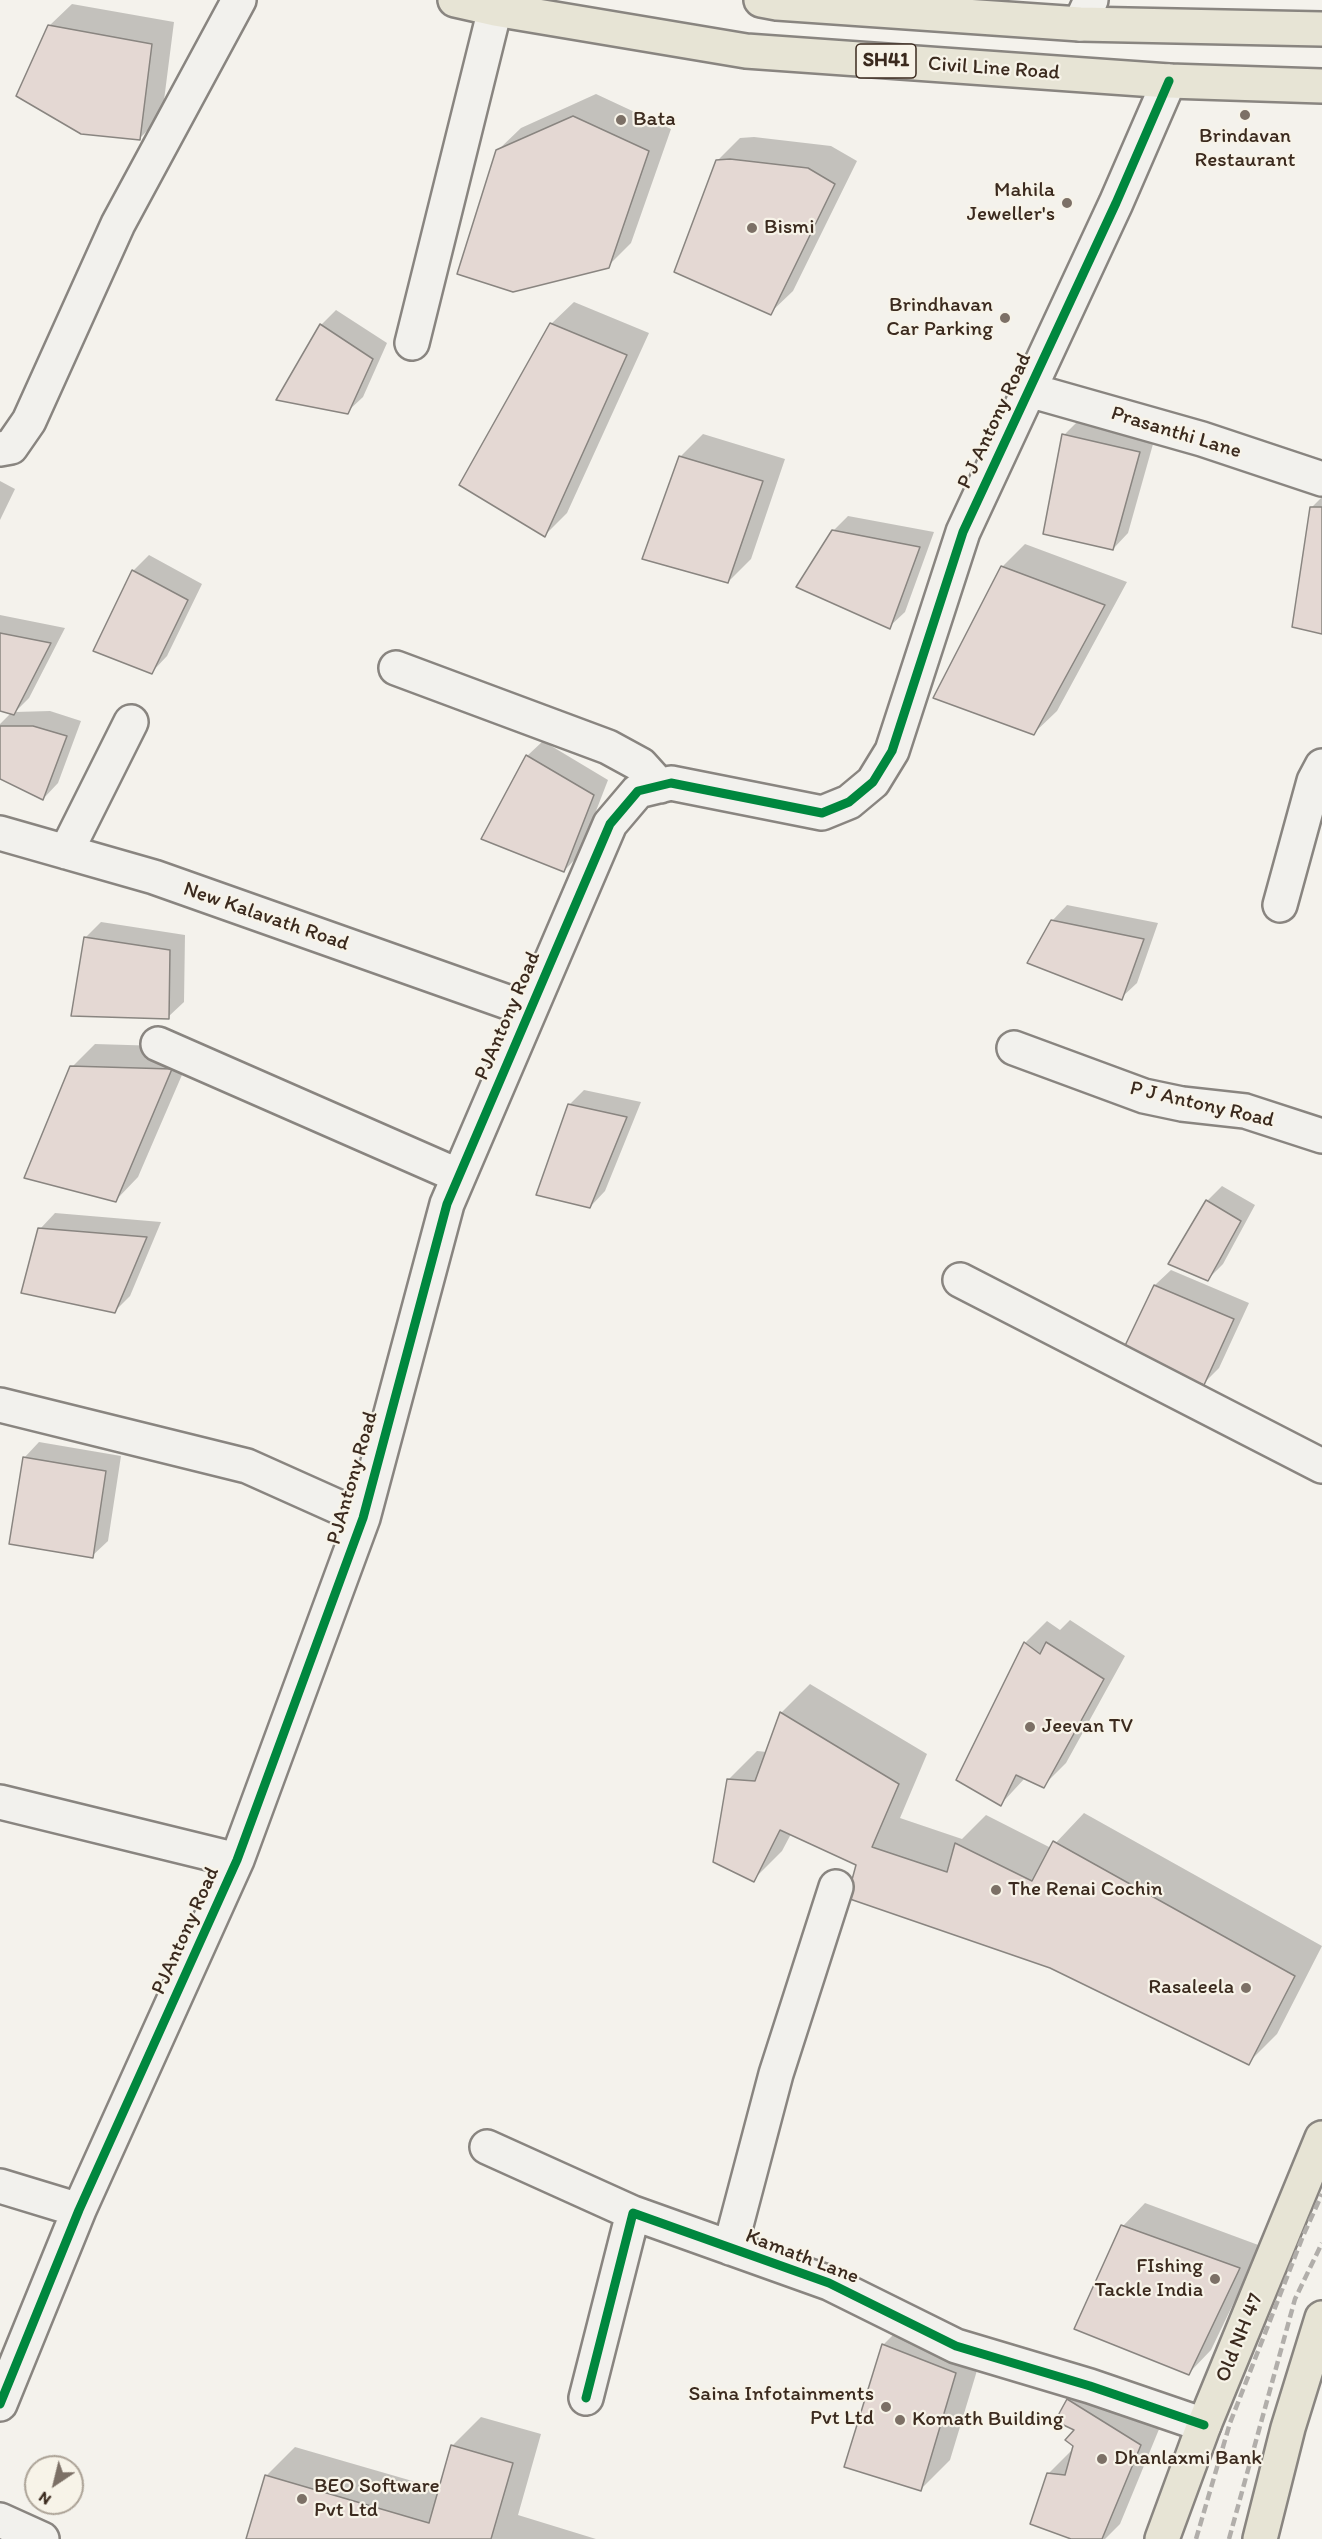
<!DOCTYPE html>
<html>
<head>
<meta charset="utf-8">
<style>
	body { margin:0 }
	#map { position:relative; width:1322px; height:2539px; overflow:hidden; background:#f4f2ec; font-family:Itim,sans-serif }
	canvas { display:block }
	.north { position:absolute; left:24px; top:2455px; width:60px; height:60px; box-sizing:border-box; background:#f7f3e8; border:2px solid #aca397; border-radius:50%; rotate:215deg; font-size:16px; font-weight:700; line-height:24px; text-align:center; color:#3b2a1e }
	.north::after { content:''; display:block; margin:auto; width:21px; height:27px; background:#7c7066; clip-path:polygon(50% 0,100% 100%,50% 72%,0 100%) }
</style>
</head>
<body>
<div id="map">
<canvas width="1322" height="2539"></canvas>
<div class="north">N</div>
</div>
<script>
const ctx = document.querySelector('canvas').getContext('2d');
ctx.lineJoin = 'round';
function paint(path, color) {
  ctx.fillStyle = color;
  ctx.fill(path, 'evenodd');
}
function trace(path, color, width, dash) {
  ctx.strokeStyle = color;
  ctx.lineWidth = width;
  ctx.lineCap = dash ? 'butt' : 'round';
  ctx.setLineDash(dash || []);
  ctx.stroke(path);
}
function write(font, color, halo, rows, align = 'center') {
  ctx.font = font + ' Itim,sans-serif';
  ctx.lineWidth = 4.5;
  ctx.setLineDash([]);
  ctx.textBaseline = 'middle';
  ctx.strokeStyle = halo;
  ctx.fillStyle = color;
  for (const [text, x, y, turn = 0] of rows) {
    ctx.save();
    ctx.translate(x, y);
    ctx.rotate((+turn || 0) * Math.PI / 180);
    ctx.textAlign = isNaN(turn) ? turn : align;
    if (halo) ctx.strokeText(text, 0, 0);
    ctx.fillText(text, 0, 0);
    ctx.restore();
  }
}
paint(new Path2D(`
	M 72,4 L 174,22 L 162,116 L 140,138 L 49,26 Z
	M 596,94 L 671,129 L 631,243 L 608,266 L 497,151 L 521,128 Z
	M 754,137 L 831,146 L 857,161 L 793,291 L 770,313 L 717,161 L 740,138 Z
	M 574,302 L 649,333 L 567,513 L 545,535 L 551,324 Z
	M 336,310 L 387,343 L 363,397 L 347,412 L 321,325 Z
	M 1079,420 L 1155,437 L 1128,533 L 1113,549 L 1064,435 Z
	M 703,434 L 785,459 L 751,559 L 728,582 L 680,457 Z
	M 0,481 L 15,489 L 0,520 Z
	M 1322,497 L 1322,633 L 1312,507 Z
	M 848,516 L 934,532 L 905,612 L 889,627 L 833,531 Z
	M 1025,544 L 1127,582 L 1057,711 L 1034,733 L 1002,567 Z
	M 149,555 L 202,584 L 167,656 L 152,672 L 95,650 L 133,571 Z
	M 0,615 L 65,628 L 29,698 L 15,712 L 50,711 L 81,721 L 58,783 L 43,799 L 0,777 L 0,724 L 11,713 L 0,710 Z
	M 543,741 L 608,780 L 579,855 L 564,871 L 527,756 Z
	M 1067,905 L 1158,923 L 1137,983 L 1121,998 L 1052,921 Z
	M 101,922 L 185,935 L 184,1002 L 168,1017 L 85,938 Z
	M 95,1044 L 194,1047 L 138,1177 L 116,1200 L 72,1067 Z
	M 584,1090 L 641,1102 L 605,1191 L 590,1207 L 569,1105 Z
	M 1222,1186 L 1255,1205 L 1223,1264 L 1208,1279 L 1207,1201 Z
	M 55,1213 L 161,1222 L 130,1296 L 114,1312 L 40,1229 Z
	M 1171,1270 L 1249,1303 L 1219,1368 L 1204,1383 L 1123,1353 L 1155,1285 Z
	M 39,1442 L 121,1456 L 108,1541 L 92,1556 L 24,1458 Z
	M 1070,1620 L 1125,1656 L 1066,1763 L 1043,1786 L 1025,1778 L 1001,1804 L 1025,1643 L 1047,1621 L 1060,1630 Z
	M 810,1684 L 927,1754 L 900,1818 L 962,1839 L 986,1815 L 1051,1848 L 1084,1813 L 1322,1946 L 1277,2034 L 1248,2063 L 858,1864 L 791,1834 L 782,1851 L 753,1880 L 728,1780 L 757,1751 L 767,1752 L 781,1713 Z
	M 1145,2203 L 1261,2246 L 1211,2350 L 1189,2373 L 1123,2226 Z
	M 912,2316 L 985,2344 L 950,2460 L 921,2489 L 883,2345 Z
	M 1091,2377 L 1162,2422 L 1120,2524 L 1105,2539 L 1076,2539 L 1048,2474 L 1071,2451 L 1073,2451 L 1076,2429 L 1057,2421 L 1069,2400 Z
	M 481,2417 L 541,2434 L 518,2515 L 596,2539 L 248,2539 L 266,2476 L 295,2447 L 440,2489 L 452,2446 Z`), '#0003');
const building = new Path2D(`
	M 48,25 L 152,44 L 140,140 L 81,134 L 16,96 Z
	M 573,116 L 649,151 L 609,268 L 513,292 L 457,274 L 496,150 Z
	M 730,159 L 808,168 L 835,184 L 771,315 L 674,272 L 716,160 Z
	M 550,323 L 627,355 L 545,537 L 459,485 Z
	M 320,324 L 373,359 L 348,414 L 276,400 Z
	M 1062,434 L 1140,452 L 1113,550 L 1043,534 Z
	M 679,456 L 763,481 L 728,583 L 642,559 Z
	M 1310,507 L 1322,507 L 1322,634 L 1292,627 Z
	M 832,530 L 920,547 L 890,629 L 796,587 Z
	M 1001,566 L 1105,605 L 1034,735 L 933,698 Z
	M 132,570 L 188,600 L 152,674 L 93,651 Z
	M 0,633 L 51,643 L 14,715 L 0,711 Z
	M 0,726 L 33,726 L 67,736 L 43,800 L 0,779 Z
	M 526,755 L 594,795 L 564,872 L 481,839 Z
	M 1051,920 L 1144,939 L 1122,1000 L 1027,963 Z
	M 84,937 L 170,950 L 169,1019 L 71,1016 Z
	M 70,1066 L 172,1069 L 116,1202 L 24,1178 Z
	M 568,1104 L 627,1117 L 590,1208 L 536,1195 Z
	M 1206,1200 L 1241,1221 L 1208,1281 L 1168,1264 Z
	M 38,1228 L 147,1237 L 115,1313 L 21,1293 Z
	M 1154,1285 L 1234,1319 L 1204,1385 L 1121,1354 Z
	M 23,1457 L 106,1471 L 93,1558 L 9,1544 Z
	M 1024,1642 L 1040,1654 L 1046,1642 L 1104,1679 L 1044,1788 L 1016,1775 L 1001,1806 L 956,1780 Z
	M 780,1712 L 899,1784 L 872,1847 L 947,1872 L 955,1843 L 1032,1881 L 1053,1841 L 1295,1976 L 1249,2065 L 1050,1968 L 847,1898 L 856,1865 L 780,1830 L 754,1882 L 713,1862 L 727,1779 L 755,1781 Z
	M 1121,2225 L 1240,2268 L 1189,2375 L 1074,2329 Z
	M 882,2344 L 956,2373 L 921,2491 L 844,2467 Z
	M 1067,2399 L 1141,2445 L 1102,2539 L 1071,2539 L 1030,2524 L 1047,2473 L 1065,2475 L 1073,2446 L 1065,2440 L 1074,2430 L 1055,2421 Z
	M 451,2445 L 513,2463 L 491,2539 L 246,2539 L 265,2475 L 429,2523 Z`);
paint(building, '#e4d8d3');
trace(building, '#898580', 1.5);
const minor = new Path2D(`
	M 1080,24 L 1091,0
	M 412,343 L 495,9
	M 1029,390 L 1202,439 L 1322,479
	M 0,449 L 11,447 L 29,421 L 118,224 L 239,0
	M 396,668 L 608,747 L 641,765 L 660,786
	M 0,833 L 154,877 L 530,1010
	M 66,852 L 131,722
	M 1280,905 L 1314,781 L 1322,766
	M 158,1044 L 459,1176
	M 1014,1048 L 1144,1096 L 1182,1104 L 1245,1111 L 1322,1136
	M 960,1280 L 1322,1466
	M 0,1405 L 247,1466 L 363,1518
	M 0,1802 L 237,1860
	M 487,2147 L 633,2213
	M 0,2186 L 79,2210
	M 730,2248 L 776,2074 L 836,1887
	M 586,2398 L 633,2213 L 829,2283 L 956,2346 L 1090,2386 L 1204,2425
	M 0,2404 L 79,2210 L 237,1860 L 363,1518 L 447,1204 L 610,824 L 638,791 L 671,783 L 822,813 L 849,802 L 873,782 L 892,751 L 963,532 L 1116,203 L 1169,81
	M 0,2520 L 42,2539`);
const major = new Path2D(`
	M 455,0 L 495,9 L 746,51 L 1169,81 L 1322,86
	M 761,0 L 777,3 L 1080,24 L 1322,29
	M 1162,2539 L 1204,2425 L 1322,2138
	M 1260,2539 L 1288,2428 L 1322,2318`);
trace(minor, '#898580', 38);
trace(major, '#898580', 38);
trace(minor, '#f2f1ed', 33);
trace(major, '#e7e4d5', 33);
trace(new Path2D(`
	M 1196,2539 L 1230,2423 L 1303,2236 L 1322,2194
	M 1229,2539 L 1295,2299 L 1322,2243`), '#b1aeaa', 4.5, [9, 4.5]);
trace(new Path2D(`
	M 586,2398 L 633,2213 L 829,2283 L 956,2346 L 1090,2386 L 1204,2425
	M 0,2404 L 79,2210 L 237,1860 L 363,1518 L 447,1204 L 610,824 L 638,791 L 671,783 L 822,813 L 849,802 L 873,782 L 892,751 L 963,532 L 1116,203 L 1169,81`), '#00873e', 9);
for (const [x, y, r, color] of [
	[1245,115,6,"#7c7066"],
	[621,120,6,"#7c7066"],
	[1067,203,6,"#7c7066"],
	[752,228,6,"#7c7066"],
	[1005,318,6,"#7c7066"],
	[1030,1727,6,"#7c7066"],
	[996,1890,6,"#7c7066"],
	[1246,1988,6,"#7c7066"],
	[1215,2279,6,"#7c7066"],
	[886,2407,6,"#7c7066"],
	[900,2420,6,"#7c7066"],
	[1102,2459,6,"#7c7066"],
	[302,2499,6,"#7c7066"]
]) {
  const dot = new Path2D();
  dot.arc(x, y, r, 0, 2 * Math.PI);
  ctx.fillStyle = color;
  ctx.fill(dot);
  trace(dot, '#f7f3e8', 2);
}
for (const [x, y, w] of [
	[886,61,60]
]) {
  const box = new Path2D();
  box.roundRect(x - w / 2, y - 17, w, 34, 4.5);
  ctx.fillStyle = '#f7f3e8';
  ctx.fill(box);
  trace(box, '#3b2a1e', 1.5);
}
write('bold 20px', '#3b2a1e', null, [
	["SH41",886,61]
]);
write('21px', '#3b2a1e', '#f7f3e8', [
	["Civil Line Road",994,69,4],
	["P J Antony Road",995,421,-65],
	["Prasanthi Lane",1176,433,17],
	["New Kalavath Road",266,917,19],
	["PJAntony Road",508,1016,-67],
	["P J Antony Road",1202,1105,13],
	["PJAntony Road",353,1478,-74],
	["PJAntony Road",186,1931,-66],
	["Kamath Lane",802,2257,21],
	["Old NH 47",1240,2338,-68]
]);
write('21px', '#3b2a1e', '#f7f3e8', [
	["Bata",633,120],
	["Brindavan",1245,137,"center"],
	["Restaurant",1245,161,"center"],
	["Mahila",1055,191,"right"],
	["Jeweller's",1055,215,"right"],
	["Bismi",764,228],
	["Brindhavan",993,306,"right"],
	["Car Parking",993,330,"right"],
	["Jeevan TV",1042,1727],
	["The Renai Cochin",1008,1890],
	["Rasaleela",1234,1988,"right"],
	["FIshing",1203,2267,"right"],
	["Tackle India",1203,2291,"right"],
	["Saina Infotainments",874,2395,"right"],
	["Pvt Ltd",874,2419,"right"],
	["Komath Building",912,2420],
	["Dhanlaxmi Bank",1114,2459],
	["BEO Software",314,2487],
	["Pvt Ltd",314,2511]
], 'left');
</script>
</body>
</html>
